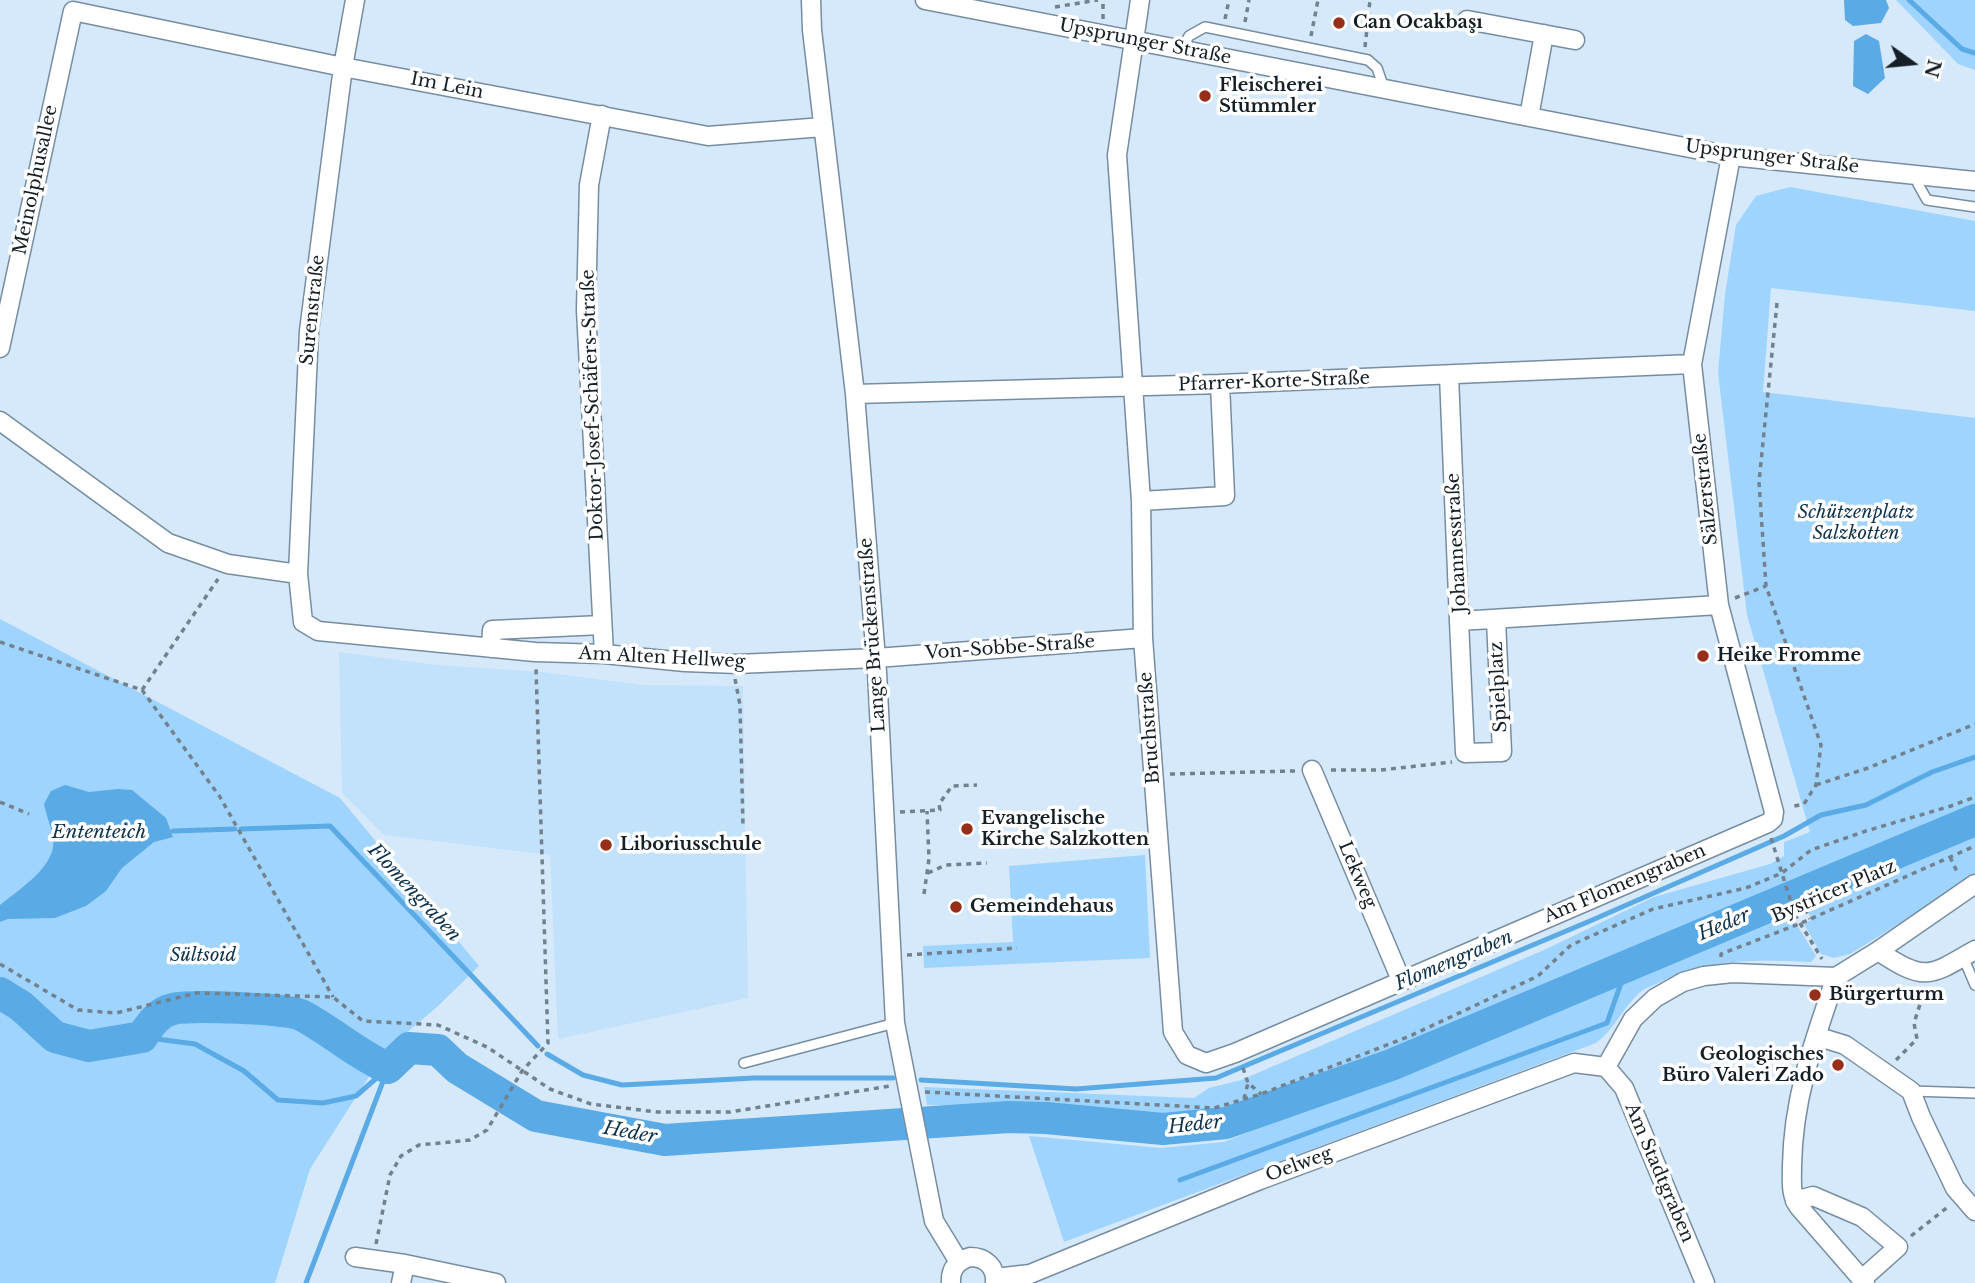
<!DOCTYPE html>
<html>
<head>
<meta charset="utf-8">
<style>
	body { margin:0 }
	#map { position:relative; width:1975px; height:1283px; overflow:hidden; background:#d5e9fa; font-family:"Libre Baskerville",serif }
	canvas { display:block }
	.north { position:absolute; left:1877px; top:28px; width:70px; height:70px; -webkit-text-stroke:5px #fff; paint-order:stroke; rotate:105deg; font-size:19px; font-weight:700; line-height:28px; text-align:center; color:#151f26 }
	.north::after { content:''; display:block; margin:auto; width:24px; height:32px; background:#151f26; clip-path:polygon(50% 0,100% 100%,50% 72%,0 100%) }
</style>
</head>
<body>
<div id="map">
<canvas width="1975" height="1283"></canvas>
<div class="north">N</div>
</div>
<script>
const ctx = document.querySelector('canvas').getContext('2d');
ctx.lineJoin = 'round';
function paint(path, color) {
  ctx.fillStyle = color;
  ctx.fill(path, 'evenodd');
}
function trace(path, color, width, dash) {
  ctx.strokeStyle = color;
  ctx.lineWidth = width;
  ctx.lineCap = dash ? 'butt' : 'round';
  ctx.setLineDash(dash || []);
  ctx.stroke(path);
}
function write(font, color, halo, rows, align = 'center') {
  ctx.font = font + ' "Libre Baskerville",serif';
  ctx.lineWidth = 7;
  ctx.setLineDash([]);
  ctx.textBaseline = 'middle';
  ctx.strokeStyle = halo;
  ctx.fillStyle = color;
  for (const [text, x, y, turn = 0] of rows) {
    ctx.save();
    ctx.translate(x, y);
    ctx.rotate((+turn || 0) * Math.PI / 180);
    ctx.textAlign = isNaN(turn) ? turn : align;
    if (halo) ctx.strokeText(text, 0, 0);
    ctx.fillText(text, 0, 0);
    ctx.restore();
  }
}
paint(new Path2D(`
	M 339,652 L 437,665 L 544,672 L 642,685 L 743,686 L 748,998 L 558,1039 L 550,855 L 384,835 L 342,793 Z`), '#c2e2fc');
paint(new Path2D(`
	M 1896,0 L 1975,0 L 1975,70 L 1958,64 Z
	M 1790,187 L 1975,221 L 1975,311 L 1771,288 L 1763,392 L 1975,418 L 1975,807 L 1607,963 L 1240,1109 L 1212,1116 L 1186,1118 L 1008,1104 L 996,1107 L 927,1105 L 924,1087 L 1194,1098 L 1209,1088 L 1241,1080 L 1544,950 L 1654,897 L 1770,864 L 1784,856 L 1784,842 L 1810,832 L 1747,615 L 1718,373 L 1725,294 L 1736,225 L 1756,196 Z
	M 0,619 L 340,798 L 479,966 L 437,1007 L 386,1050 L 310,1169 L 275,1283 L 0,1283 Z
	M 1975,833 L 1975,877 L 1850,954 L 1834,958 L 1821,954 L 1804,924 L 1811,920 L 1806,906 Z
	M 1145,855 L 1150,958 L 924,968 L 923,946 L 1013,942 L 1009,866 Z
	M 1790,914 L 1816,956 L 1811,962 C 1760,960 1709,958 1662,981 C 1655,985 1644,988 1638,994 C 1622,1009 1614,1030 1596,1043 L 1064,1242 L 1029,1136 L 1161,1148 L 1224,1142 Z`), '#9fd4fe');
paint(new Path2D(`
	M 1844,0 L 1886,0 L 1889,8 L 1881,23 L 1853,26 L 1845,20 Z
	M 1866,34 L 1879,41 L 1885,78 L 1868,94 L 1853,86 L 1854,41 Z
	M 65,785 L 89,792 L 118,789 L 132,790 L 166,818 L 173,837 L 154,842 L 122,868 L 106,891 L 86,906 L 55,918 L 8,919 L 0,922 L 0,905 C 19,889 58,866 53,837 C 51,826 46,815 44,804 L 51,791 Z`), '#5aaae6');
trace(new Path2D(`
	M 1909,0 L 1962,49 L 1975,53
	M 241,829 L 330,826 L 538,1046
	M 173,831 L 235,829
	M 142,1037 L 195,1044 L 244,1071 L 278,1100 L 323,1103 L 356,1096 L 388,1068
	M 547,1054 L 583,1075 L 622,1085 L 754,1078 L 893,1078
	M 921,1080 L 1076,1089 L 1216,1078 L 1590,921 L 1784,836 L 1821,815 L 1866,805 L 1932,772 L 1975,757
	M 1180,1180 L 1607,1023 L 1627,966
	M 306,1283 L 387,1071`), '#5aaae6', 5);
trace(new Path2D(`
	M 0,993 L 21,1006 L 55,1037 L 89,1046 L 142,1037 C 150,1025 158,1012 173,1009 C 190,1005 287,1008 301,1015 C 332,1031 357,1055 388,1068 L 409,1048 L 438,1050 L 457,1068 L 536,1116 L 665,1140 L 1009,1117 L 1046,1118 L 1163,1129 L 1226,1123 L 1391,1065 L 1975,820`), '#5aaae6', 32);
const service = new Path2D(`
	M 1181,50 L 1189,36 L 1205,27 L 1368,60 L 1377,68 L 1384,88
	M 1918,174 L 1918,184 L 1927,200 L 1975,207
	M 1963,957 L 1975,985
	M 744,1063 L 895,1023
	M 1911,1091 L 1975,1093`);
const minor = new Path2D(`
	M 355,0 L 343,67 L 309,331 L 298,574 L 303,622 L 318,631 L 535,652 L 604,654 L 685,662 L 737,664 L 876,658 L 1143,638
	M 811,0 L 812,30 L 855,394 L 877,672 L 895,1023 L 934,1221 L 959,1262
	M 925,0 L 1731,156 L 1975,181
	M 1140,0 L 1117,155 L 1141,501 L 1143,638 L 1173,1032 L 1187,1055 L 1206,1063 L 1235,1053 L 1768,823 L 1773,819 L 1774,812 L 1719,605 L 1692,364 L 1731,156
	M 1467,20 L 1575,40
	M 602,115 L 589,185 L 586,310 L 604,654
	M 1529,117 L 1544,34
	M 0,348 L 73,11 L 343,67 L 708,136 L 823,127
	M 1449,375 L 1459,621 L 1719,605
	M 855,394 L 1220,384 L 1692,364
	M 0,421 L 168,543 L 228,564 L 298,574
	M 1141,501 L 1225,496 L 1220,384
	M 1459,621 L 1465,753 L 1502,752 L 1496,620
	M 491,648 L 492,630 L 602,625
	M 1312,770 L 1401,980
	M 1878,951 L 1975,884
	M 1836,977 C 1814,1041 1793,1097 1792,1166 C 1792,1180 1790,1195 1799,1207 L 1865,1283
	M 1816,1036 L 1845,1045 L 1911,1091 L 1921,1117 L 1955,1188 L 1975,1211
	M 1606,1067 L 1633,1019 L 1655,998 L 1683,982 L 1704,976 L 1733,973 L 1836,977 L 1878,951 C 1925,982 1929,977 1975,950
	M 1606,1067 L 1624,1088 L 1705,1283
	M 1795,1201 L 1813,1196 L 1862,1217 L 1898,1247 L 1861,1280
	M 355,1257 L 405,1264 L 496,1283
	M 995,1278 L 1030,1274 L 1260,1180 L 1574,1063 L 1606,1067
	M 401,1283 L 405,1264
	M 951,1283 C 950,1269 957,1261 970,1257 C 986,1257 996,1267 995,1283`);
trace(service, '#768da1', 12);
trace(minor, '#768da1', 21);
trace(new Path2D(`
	M 1055,7 L 1098,0
	M 1103,19 L 1103,0
	M 1225,19 L 1229,0
	M 1245,22 L 1249,0
	M 1311,36 L 1318,0
	M 1365,47 L 1370,0
	M 1777,303 L 1759,482 L 1766,586 L 1821,745 L 1816,785 L 1804,804 L 1790,807
	M 1735,598 L 1766,586
	M 0,642 L 142,690 L 218,579
	M 735,679 L 740,705 L 743,826
	M 142,690 L 220,797 L 333,997
	M 1331,770 L 1381,770 L 1452,762
	M 1170,774 L 1295,771
	M 1816,785 L 1868,768 L 1975,724
	M 0,802 L 29,814
	M 900,812 L 940,810 L 939,804 L 952,786 L 977,785
	M 1771,838 L 1795,915 L 1822,959
	M 1950,857 L 1958,874
	M 928,873 L 946,865 L 987,863
	M 924,894 L 929,859 L 927,811
	M 1805,909 L 1810,919
	M 907,955 L 1017,948
	M 1721,957 L 1721,954 L 1799,924 L 1975,846
	M 0,964 L 78,1010 L 116,1013 L 197,993 L 333,997 L 363,1021 L 438,1025 L 487,1047 L 550,1089 L 591,1104 L 657,1112 L 730,1112 L 890,1086
	M 1896,1060 L 1917,1039 L 1914,1023 L 1922,998 L 1919,987
	M 1243,1068 L 1248,1083 L 1261,1094
	M 925,1092 L 1214,1108 L 1261,1094 L 1410,1036 L 1538,976 L 1571,945 L 1653,909 L 1746,888 L 1782,873 L 1811,850 L 1866,831 L 1951,806 L 1975,797
	M 1244,1099 L 1248,1083
	M 1911,1236 L 1949,1206
	M 376,1244 L 390,1175 L 401,1156 L 419,1145 L 470,1140 L 487,1130 L 522,1071 L 548,1043 L 536,669`), '#72818d', 3.5, [5, 5]);
trace(service, '#fff', 9);
trace(minor, '#fff', 18);
for (const [x, y, r, color] of [
	[1339,23,7,"#972e1a"],
	[1205,96,7,"#972e1a"],
	[1703,656,7,"#972e1a"],
	[967,829,7,"#972e1a"],
	[606,845,7,"#972e1a"],
	[956,907,7,"#972e1a"],
	[1815,995,7,"#972e1a"],
	[1838,1065,7,"#972e1a"]
]) {
  const dot = new Path2D();
  dot.arc(x, y, r, 0, 2 * Math.PI);
  ctx.fillStyle = color;
  ctx.fill(dot);
  trace(dot, '#fff', 2.5);
}
write('bold 18px', '#151f26', '#fff', [
	["Can Ocakbaşı",1353,23],
	["Fleischerei",1219,86],
	["Stümmler",1219,107],
	["Heike Fromme",1717,656],
	["Evangelische",981,819],
	["Kirche Salzkotten",981,840],
	["Liboriusschule",620,845],
	["Gemeindehaus",970,907],
	["Bürgerturm",1829,995],
	["Geologisches",1824,1055,"right"],
	["Büro Valeri Zado",1824,1076,"right"]
], 'left');
write('18px', '#151f26', '#fff', [
	["Upsprunger Straße",1145,42,11],
	["Im Lein",447,86,11],
	["Upsprunger Straße",1772,157,7],
	["Meinolphusallee",36,180,-78],
	["Surenstraße",313,310,-84],
	["Pfarrer-Korte-Straße",1274,382,-2],
	["Doktor-Josef-Schäfers-Straße",593,405,-92],
	["Sälzerstraße",1706,489,-96],
	["Johannesstraße",1457,543,-93],
	["Lange Brückenstraße",873,635,-94],
	["Von-Sobbe-Straße",1010,648,-4],
	["Am Alten Hellweg",662,658,3],
	["Spielplatz",1499,687,-93],
	["Bruchstraße",1150,728,-94],
	["Lekweg",1357,875,67],
	["Am Flomengraben",1625,884,-23],
	["Bystřicer Platz",1834,892,-23],
	["Oelweg",1299,1165,-20],
	["Am Stadtgraben",1659,1173,67]
]);
write('italic 18px', '#10324b', '#fff', [
	["Schützenplatz",1856,513],
	["Salzkotten",1856,534],
	["Sültsoid",203,956]
]);
write('italic 19px', '#10334b', '#fff', [
	["Ententeich",99,833],
	["Flomengraben",414,893,47],
	["Heder",1724,925,-23],
	["Flomengraben",1454,961,-23],
	["Heder",1195,1125,-6],
	["Heder",630,1133,10]
]);
</script>
</body>
</html>
